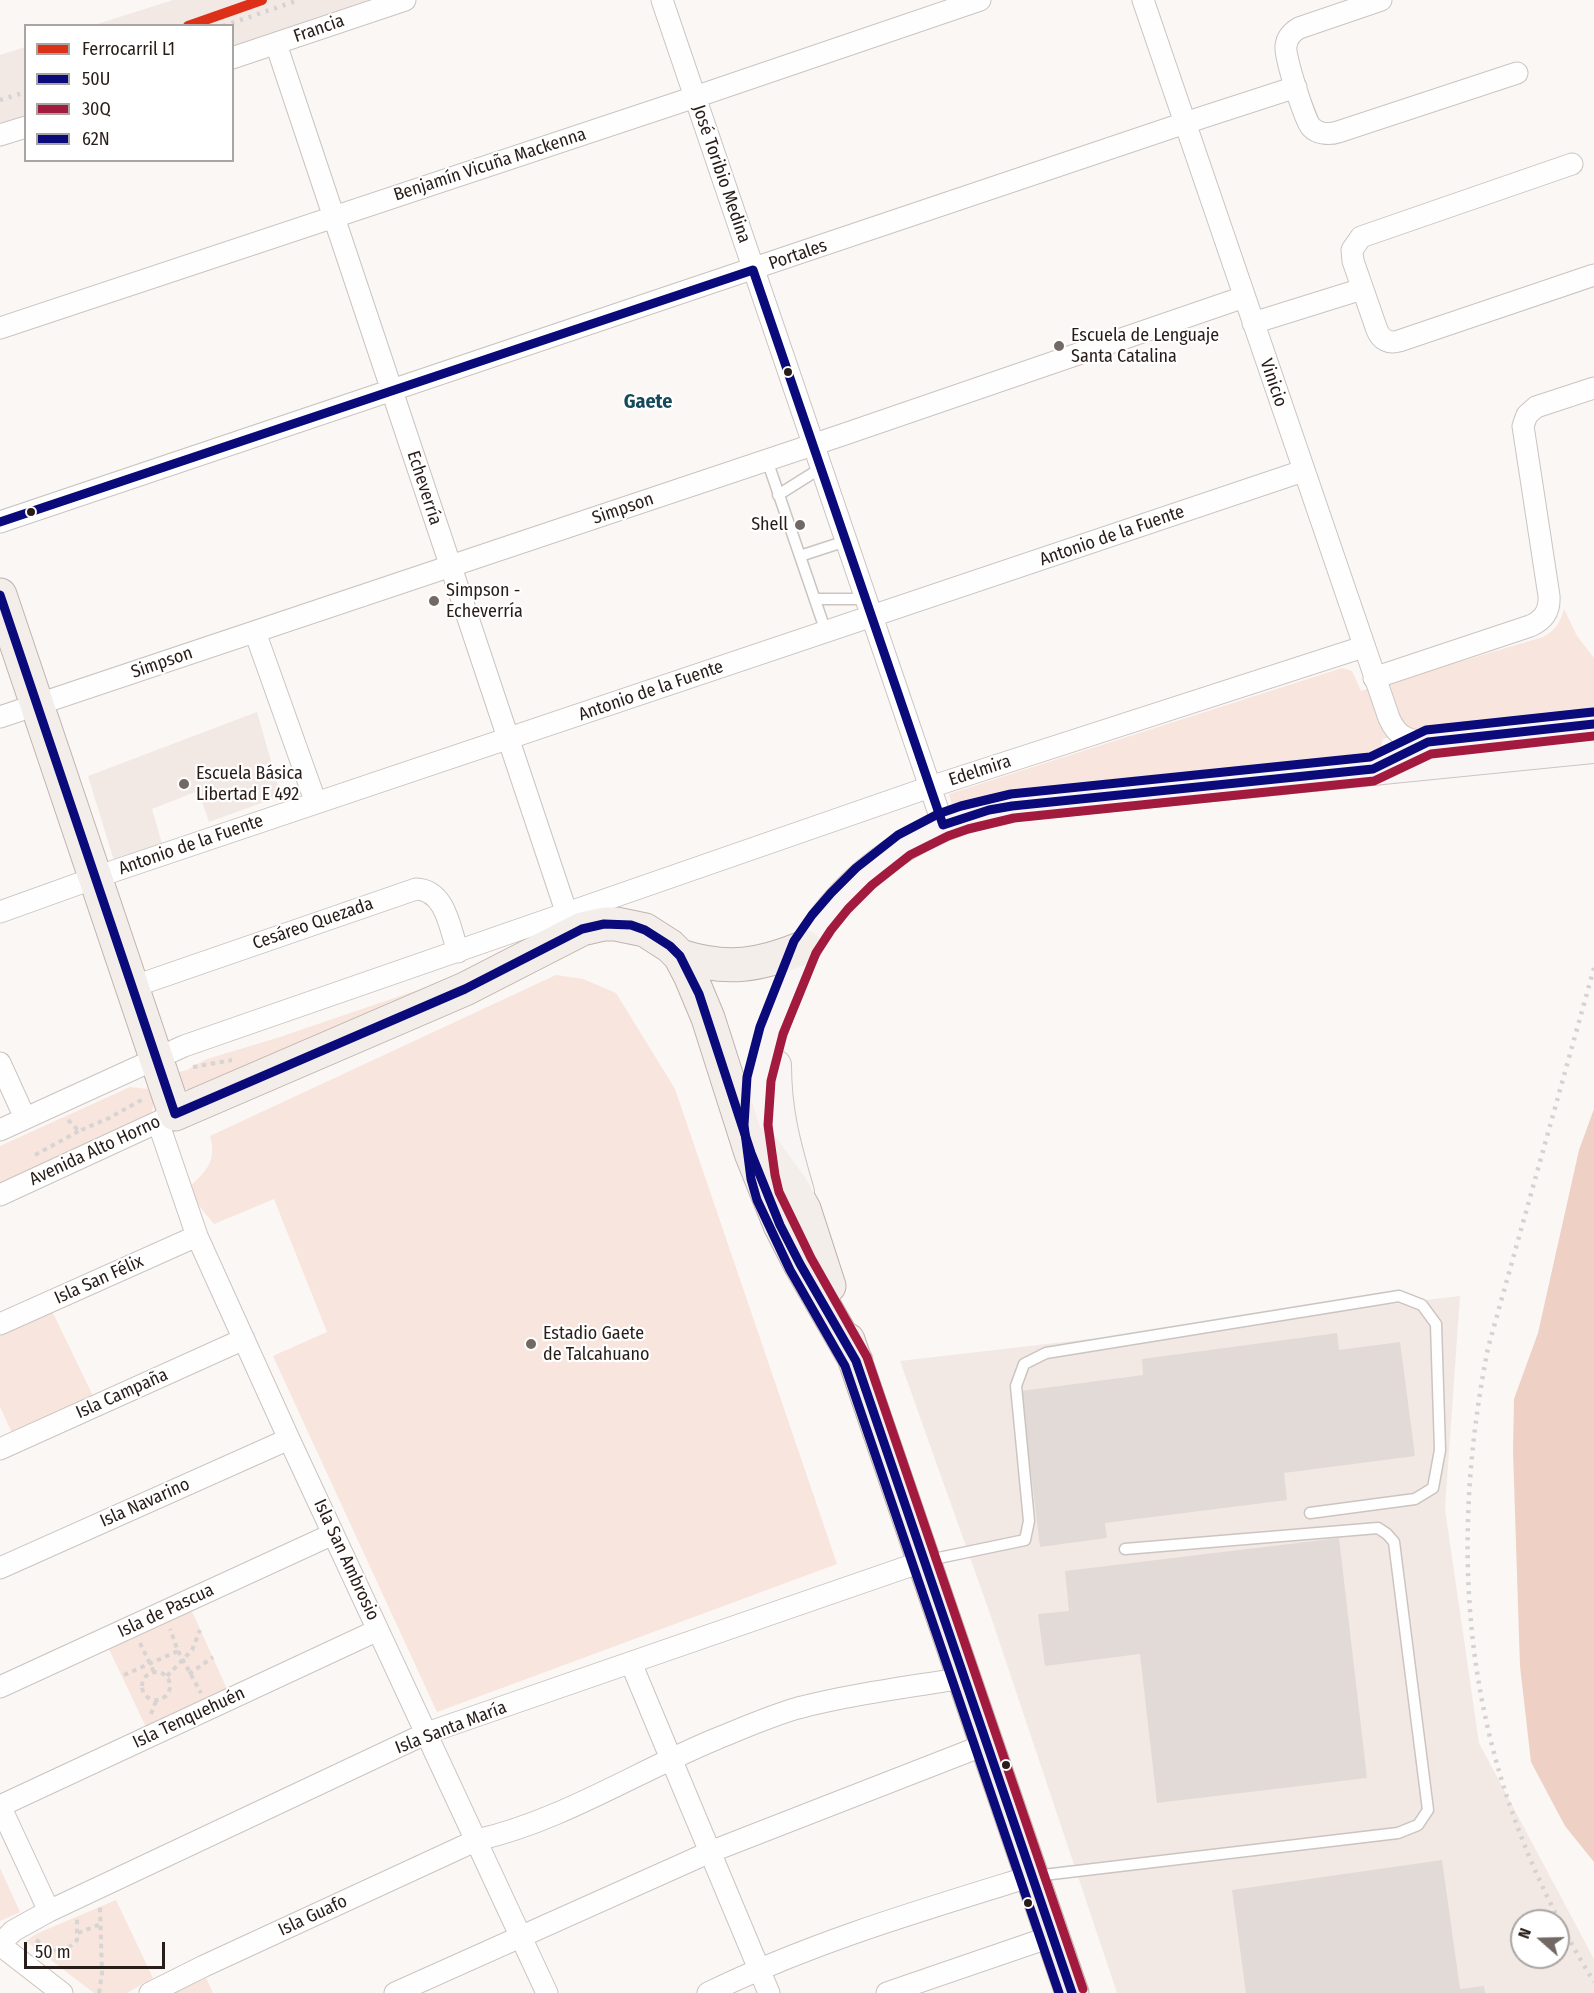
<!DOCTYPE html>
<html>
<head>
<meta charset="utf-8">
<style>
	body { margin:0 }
	#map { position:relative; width:1594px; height:1993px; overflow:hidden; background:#faf7f5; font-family:"Fira Sans Condensed",sans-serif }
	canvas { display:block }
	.legend { position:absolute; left:24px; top:24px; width:210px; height:138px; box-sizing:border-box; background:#fff; border:2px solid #a9a5a3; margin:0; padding:8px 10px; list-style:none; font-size:18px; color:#281d18 }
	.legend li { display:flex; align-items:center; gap:12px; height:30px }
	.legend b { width:30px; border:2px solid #a9a5a3 }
	.north { position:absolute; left:1510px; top:1909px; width:60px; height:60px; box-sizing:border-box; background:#fff; border:2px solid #a9a5a3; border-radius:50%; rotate:290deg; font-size:16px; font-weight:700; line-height:24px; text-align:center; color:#281d18 }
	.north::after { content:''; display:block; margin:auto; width:21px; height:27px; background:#726965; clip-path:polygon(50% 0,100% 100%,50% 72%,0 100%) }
	.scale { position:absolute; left:24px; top:1942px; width:141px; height:27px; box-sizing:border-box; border:3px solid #281d18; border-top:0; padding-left:8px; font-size:18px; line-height:21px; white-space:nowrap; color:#281d18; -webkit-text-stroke:4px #fff; paint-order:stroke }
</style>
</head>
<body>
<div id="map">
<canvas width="1594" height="1993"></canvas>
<ul class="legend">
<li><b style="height:8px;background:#dd3018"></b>Ferrocarril L1</li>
<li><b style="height:8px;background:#0a0a7a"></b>50U</li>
<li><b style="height:8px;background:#a31a3f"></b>30Q</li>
<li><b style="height:8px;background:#0a0a7a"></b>62N</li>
</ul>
<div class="north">N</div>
<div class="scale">50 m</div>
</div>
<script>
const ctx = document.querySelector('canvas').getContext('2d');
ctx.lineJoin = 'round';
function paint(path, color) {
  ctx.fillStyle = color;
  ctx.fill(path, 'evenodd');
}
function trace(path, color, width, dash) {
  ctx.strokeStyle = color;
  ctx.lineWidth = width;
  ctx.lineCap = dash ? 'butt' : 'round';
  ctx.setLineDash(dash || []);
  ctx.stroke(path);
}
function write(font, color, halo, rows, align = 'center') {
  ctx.font = font + ' "Fira Sans Condensed",sans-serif';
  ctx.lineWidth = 4.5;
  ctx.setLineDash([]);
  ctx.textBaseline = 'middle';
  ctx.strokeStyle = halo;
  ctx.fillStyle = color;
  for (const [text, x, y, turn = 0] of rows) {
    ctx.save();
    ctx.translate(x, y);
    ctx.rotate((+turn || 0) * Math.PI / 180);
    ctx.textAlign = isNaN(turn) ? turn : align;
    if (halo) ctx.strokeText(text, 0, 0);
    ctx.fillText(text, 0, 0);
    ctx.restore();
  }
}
paint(new Path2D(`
	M 173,0 L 387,0 L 233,52 L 232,26 L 91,26 Z
	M 25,47 L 25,121 L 0,129 L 0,55 Z
	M 257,712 L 281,796 L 209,822 L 198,791 L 152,809 L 163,847 L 115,864 L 88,776 Z
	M 1460,1296 L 1445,1509 L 1479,1743 L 1594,1959 L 1594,1993 L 1117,1993 L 988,1608 L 900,1361 ZM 1522,1921 L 1558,1921 L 1558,1957 L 1522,1957 Z`), '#f3e9e4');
paint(new Path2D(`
	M 1564,609 L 1577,636 L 1594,658 L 1594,711 L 1406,730 L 1383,739 L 1380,750 L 1367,759 L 995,794 L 953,809 L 949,794 L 1342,668 L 1352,671 L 1361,691 L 1543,637 C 1556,630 1560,623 1564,609 Z
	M 488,966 L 190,1090 L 181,1088 L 163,1076 L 187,1070 L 207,1059 L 277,1038 Z
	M 556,975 L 583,979 L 616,993 L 675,1089 L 837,1564 L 437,1712 L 273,1356 L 327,1332 L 274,1199 L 214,1224 L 186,1190 C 204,1173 218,1163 210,1136 Z
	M 130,1087 L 148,1089 C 154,1100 155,1105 150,1117 L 0,1188 L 0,1146 Z
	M 52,1311 L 93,1396 L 12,1433 L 0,1407 L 0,1335 Z
	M 190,1607 L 227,1689 L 146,1727 L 107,1645 Z
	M 0,1868 L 20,1912 L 0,1921 Z
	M 116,1900 L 153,1978 L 127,1993 L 94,1993 L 26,1941 L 36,1934 Z
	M 206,1978 L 213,1993 L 175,1993 Z`), '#f8e5dd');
paint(new Path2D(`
	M 1594,1109 L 1594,1862 L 1565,1826 L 1531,1762 L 1520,1666 L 1513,1451 L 1514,1399 L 1538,1333 L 1579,1150 Z`), '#eed0c4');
paint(new Path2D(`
	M 1337,1333 L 1339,1350 L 1400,1342 L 1415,1456 L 1284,1473 L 1287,1500 L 1105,1523 L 1107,1538 L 1040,1547 L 1021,1391 L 1143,1375 L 1142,1359 Z
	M 1339,1538 L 1367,1778 L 1157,1803 L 1140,1654 L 1045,1666 L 1038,1614 L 1069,1611 L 1065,1571 Z
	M 1442,1860 L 1460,1989 L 1484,1986 L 1485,1993 L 1246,1993 L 1232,1890 Z`), '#e1dad7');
const lane = new Path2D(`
	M 767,460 L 826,632
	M 778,495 L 821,468
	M 800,556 L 846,541
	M 815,599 L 866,599
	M 929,1560 L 1025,1540 L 1029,1521 L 1016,1386 L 1024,1364 L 1046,1353 L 1399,1296 L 1422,1305 L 1436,1324 L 1440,1450 L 1433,1488 L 1415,1499 L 1310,1513
	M 1035,1876 L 1398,1833 L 1418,1825 L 1428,1810 L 1394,1542 L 1387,1534 L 1378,1528 L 1125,1549`);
const street = new Path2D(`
	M 662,0 L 943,825
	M 1143,0 L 1389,718 C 1397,737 1408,741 1428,742
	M 1381,0 L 1299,28 C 1292,32 1287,37 1286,46 C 1284,56 1305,120 1311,127 C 1318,134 1329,135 1338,132 L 1517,73
	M 276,44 L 571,926
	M 232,58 L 405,0
	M 0,135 L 26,127
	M 1572,164 L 1361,237 L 1352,250 L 1353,261 L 1377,330 C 1381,340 1389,344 1399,341 L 1594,275
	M 1253,323 L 1362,289
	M 0,328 L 695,97 L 980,0
	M 0,522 L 1185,123 L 1296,87
	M 255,632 L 316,803
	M 1374,678 L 1530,626 C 1544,620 1550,610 1549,596 L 1523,426 L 1527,415 L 1536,407 L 1594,388
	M 0,717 L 842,435 L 1244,297
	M 0,912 L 114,871 L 1303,471
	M 132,987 L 416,889 C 446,890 450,929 458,952
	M 0,1063 L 25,1118
	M 158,1122 L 197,1236 L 289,1439 L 547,1993
	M 0,1130 L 184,1046 L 930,787 L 1363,647
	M 0,1195 L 171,1116
	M 0,1324 L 197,1236
	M 0,1449 L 244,1339
	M 0,1568 L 289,1439
	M 631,1663 L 769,1993
	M 0,1687 L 333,1534
	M 0,1806 L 378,1630
	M 0,1806 L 49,1911
	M 0,1944 L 13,1931 L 49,1911 L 427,1733 L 924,1561
	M 0,1945 L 62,1993
	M 150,1993 L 204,1966 L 477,1840 C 561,1821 636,1772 716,1739 C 743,1728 770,1716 798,1708 C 852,1694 909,1687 964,1678
	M 395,1993 L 710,1852 L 987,1744
	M 708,1993 C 812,1942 922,1910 1032,1876
	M 887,1993 L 1053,1936`);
const secondary = new Path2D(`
	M 1389,761 L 1428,742 L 1594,724
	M 776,1065 C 776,1113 786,1147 799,1192
	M 760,1157 C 753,1102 760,1061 780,1010 C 788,989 794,967 805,947 C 849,870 927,821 1012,806 L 1594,748`);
const primary = new Path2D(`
	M 0,595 L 175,1114 L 465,989 L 582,929 L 604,924 L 616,924 L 645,930 L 670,946 L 680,956 L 690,975 L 708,1018 L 751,1153 L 780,1225 L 800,1264 L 856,1361
	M 680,956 C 727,971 759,966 805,947
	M 761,1145 L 791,1186 L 804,1209 L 829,1286
	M 848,1340 L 1072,1993`);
trace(lane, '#cbc4c1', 13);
trace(street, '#cbc4c1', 23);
trace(secondary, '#cbc4c1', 32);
trace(primary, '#c0b3ae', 35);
trace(new Path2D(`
	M 193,1067 L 232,1060
	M 68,1120 L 79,1131 L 109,1118 L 145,1098
	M 35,1155 L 79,1131
	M 140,1643 L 154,1672
	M 178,1651 L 201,1693
	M142 1686a14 14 0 1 1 28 0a14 14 0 1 1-28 0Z
	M 189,1674 L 213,1657
	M 124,1675 L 178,1651 L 170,1629
	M 167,1676 L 192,1650 L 200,1630
	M 151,1714 L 156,1701
	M 78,1933 L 101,1924
	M 36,1940 C 53,1952 60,1957 77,1940 L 77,1918
	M 99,1993 L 102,1974 L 100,1907`), '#d7d4d3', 4, [4.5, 4.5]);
trace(lane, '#fefefe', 10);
trace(street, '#fefefe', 21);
trace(secondary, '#f9f5f4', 30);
trace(primary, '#f4eeeb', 33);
trace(new Path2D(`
	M 223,26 L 299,0
	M 0,100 L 26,92
	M 1594,968 L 1488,1348 C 1443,1577 1470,1781 1594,1982`), '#d4d2d2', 4.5, [3, 6]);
trace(new Path2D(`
	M 0,522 L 753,270 L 943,825 L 989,810 L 1012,806 L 1373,769 L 1428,742 L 1594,724
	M 0,595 L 175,1114 L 465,989 L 582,929 L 604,924 L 631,925 L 645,930 L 670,946 L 680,956 L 699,994 L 751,1153 L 780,1225 L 800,1264 L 856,1361 L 1072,1993`), '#0a0a7a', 9);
trace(new Path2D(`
	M 1083,1989 L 867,1357 L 811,1258 L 779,1192 L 775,1175 L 768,1125 L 771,1081 L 783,1034 L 816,953 L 831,930 L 848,909 L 872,885 L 910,855 L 948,836 L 968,829 L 1014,818 L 1374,781 L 1431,754 L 1594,736`), '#a31a3f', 9);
trace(new Path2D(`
	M 1059,1993 L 845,1366 L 790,1270 L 757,1200 L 751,1179 L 744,1125 L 747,1077 L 760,1027 L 794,941 L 812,915 L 831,893 L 856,868 L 898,835 L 938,814 L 961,806 L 1011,794 L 1370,757 L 1426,730 L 1593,712`), '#0a0a7a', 9);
trace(new Path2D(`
	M 188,26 L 262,0`), '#dd3018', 10);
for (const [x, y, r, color] of [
	[1059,346,6,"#726965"],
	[788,372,5,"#281d18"],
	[31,512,5,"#281d18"],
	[800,525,6,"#726965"],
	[434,601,6,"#726965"],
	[184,784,6,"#726965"],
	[531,1344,6,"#726965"],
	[1006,1765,5,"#281d18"],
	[1028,1903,5,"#281d18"]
]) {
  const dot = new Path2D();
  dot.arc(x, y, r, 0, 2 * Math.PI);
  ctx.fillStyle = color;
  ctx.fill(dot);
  trace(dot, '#fff', 2);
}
write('18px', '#281d18', '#fff', [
	["Francia",319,29,-19],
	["Benjamín Vicuña Mackenna",490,165,-18],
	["José Toribio Medina",721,174,71],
	["Portales",798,255,-19],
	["Vinicio",1273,383,71],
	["Echeverría",424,488,72],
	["Simpson",623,509,-19],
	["Antonio de la Fuente",1112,536,-19],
	["Simpson",162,663,-19],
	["Antonio de la Fuente",651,691,-19],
	["Edelmira",980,771,-18],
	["Antonio de la Fuente",191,845,-19],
	["Cesáreo Quezada",313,924,-19],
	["Avenida Alto Horno",95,1151,-25],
	["Isla San Félix",99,1280,-24],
	["Isla Campaña",122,1394,-24],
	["Isla Navarino",145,1503,-24],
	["Isla San Ambrosio",346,1560,65],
	["Isla de Pascua",166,1611,-25],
	["Isla Tenquehuén",189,1718,-25],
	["Isla Santa María",451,1728,-21],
	["Isla Guafo",313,1916,-25]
]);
write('18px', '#281d18', '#fff', [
	["Escuela de Lenguaje",1071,336],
	["Santa Catalina",1071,357],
	["Shell",788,525,"right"],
	["Simpson -",446,591],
	["Echeverría",446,612],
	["Escuela Básica",196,774],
	["Libertad E 492",196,795],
	["Estadio Gaete",543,1334],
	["de Talcahuano",543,1355]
], 'left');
write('bold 20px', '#144a59', '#fff', [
	["Gaete",648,402]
]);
</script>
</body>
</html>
